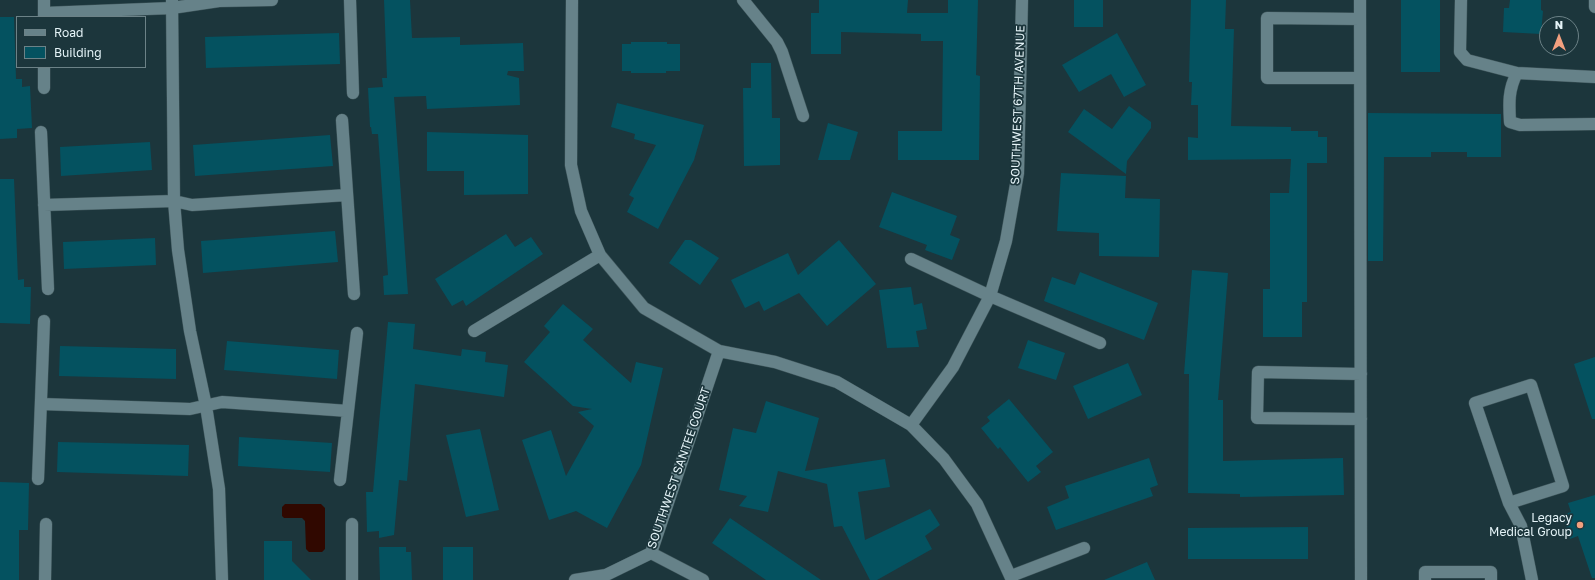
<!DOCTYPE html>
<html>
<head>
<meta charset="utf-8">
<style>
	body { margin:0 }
	#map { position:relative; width:1595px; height:580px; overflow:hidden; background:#1c363c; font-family:"Golos Text",sans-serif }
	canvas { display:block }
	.legend { position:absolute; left:16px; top:16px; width:130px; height:52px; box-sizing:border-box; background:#1c363c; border:1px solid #6c8287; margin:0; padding:5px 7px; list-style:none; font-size:12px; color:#e4f3f7 }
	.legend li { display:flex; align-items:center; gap:8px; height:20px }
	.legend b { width:20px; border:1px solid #6c8287 }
	.north { position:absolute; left:1539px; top:16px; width:40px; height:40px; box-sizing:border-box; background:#1c363c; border:1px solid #6c8287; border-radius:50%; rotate:0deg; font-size:11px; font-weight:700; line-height:16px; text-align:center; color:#e4f3f7 }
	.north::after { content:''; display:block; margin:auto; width:14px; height:18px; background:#f2a07f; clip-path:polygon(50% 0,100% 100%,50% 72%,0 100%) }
</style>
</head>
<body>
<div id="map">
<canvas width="1595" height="580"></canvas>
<ul class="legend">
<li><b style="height:5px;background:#668289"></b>Road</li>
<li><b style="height:11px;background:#045260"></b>Building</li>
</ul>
<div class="north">N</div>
</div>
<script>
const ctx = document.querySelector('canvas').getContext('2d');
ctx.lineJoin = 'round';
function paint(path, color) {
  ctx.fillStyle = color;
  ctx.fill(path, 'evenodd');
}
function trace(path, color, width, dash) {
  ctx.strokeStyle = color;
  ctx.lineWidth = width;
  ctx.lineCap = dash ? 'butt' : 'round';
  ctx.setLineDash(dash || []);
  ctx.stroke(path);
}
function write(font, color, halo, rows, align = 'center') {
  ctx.font = font + ' "Golos Text",sans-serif';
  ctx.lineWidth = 3.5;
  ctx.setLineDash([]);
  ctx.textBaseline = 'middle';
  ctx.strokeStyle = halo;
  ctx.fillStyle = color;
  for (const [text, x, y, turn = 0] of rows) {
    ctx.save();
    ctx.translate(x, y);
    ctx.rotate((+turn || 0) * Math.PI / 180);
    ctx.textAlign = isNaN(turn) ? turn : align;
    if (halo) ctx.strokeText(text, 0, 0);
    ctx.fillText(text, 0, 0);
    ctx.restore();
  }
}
paint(new Path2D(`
	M 285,504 L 321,504 L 325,508 L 325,549 L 322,552 L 309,552 L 306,549 L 305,521 L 302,518 L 284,518 L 282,516 L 282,507 Z`), '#300800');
paint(new Path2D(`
	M 384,0 L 410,0 L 412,38 L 460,37 L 460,45 L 523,43 L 524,71 L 508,71 L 507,75 L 519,78 L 520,105 L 427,109 L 426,96 L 394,97 L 408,294 L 384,295 L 383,276 L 388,275 L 378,134 L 372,134 L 371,127 L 370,127 L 368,88 L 383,87 L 382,78 L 387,78 Z
	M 819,0 L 908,0 L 907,13 L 948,13 L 948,0 L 978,0 L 976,75 L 980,76 L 979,160 L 898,160 L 898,131 L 942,131 L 943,41 L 921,41 L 921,34 L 841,32 L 841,54 L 811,54 L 811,13 L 819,13 Z
	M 1074,0 L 1103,0 L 1103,27 L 1074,27 Z
	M 1191,0 L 1226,0 L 1225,29 L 1234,29 L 1231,126 L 1291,127 L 1291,131 L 1318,131 L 1318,137 L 1327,137 L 1327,163 L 1307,163 L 1307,302 L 1302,302 L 1302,337 L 1263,337 L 1263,289 L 1270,289 L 1270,193 L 1289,193 L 1291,159 L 1188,160 L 1188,137 L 1198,138 L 1198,105 L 1191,105 L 1192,82 L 1189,82 Z
	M 1401,0 L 1440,0 L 1440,72 L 1401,72 Z
	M 1510,0 L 1541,0 L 1541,10 L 1543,11 L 1541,34 L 1503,32 L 1504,8 L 1509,8 Z
	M 0,17 L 14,17 L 16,79 L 22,79 L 22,87 L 30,86 L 32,128 L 17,129 L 17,138 L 0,139 Z
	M 339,33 L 340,64 L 206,68 L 205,37 Z
	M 1117,33 L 1146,85 L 1124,97 L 1111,74 L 1079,92 L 1062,65 Z
	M 631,42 L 667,42 L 667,44 L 680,44 L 680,71 L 666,71 L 666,73 L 631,73 L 631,71 L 622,71 L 622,44 L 631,44 Z
	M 751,63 L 771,63 L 772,118 L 780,118 L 780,165 L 744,166 L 743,88 L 751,88 Z
	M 617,103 L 704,125 L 694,160 L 658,229 L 627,212 L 634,198 L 629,195 L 656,145 L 634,139 L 635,134 L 611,127 Z
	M 1129,106 L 1151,122 L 1151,128 L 1127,161 L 1126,174 L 1068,132 L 1084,109 L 1112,129 Z
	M 1368,113 L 1501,114 L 1501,157 L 1467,157 L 1467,152 L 1431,152 L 1431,157 L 1384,157 L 1383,261 L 1368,261 Z
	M 828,123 L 858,132 L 850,160 L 818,160 Z
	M 427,132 L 528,135 L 528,194 L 464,195 L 464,171 L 427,171 Z
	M 330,135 L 333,166 L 195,176 L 193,145 Z
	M 150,142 L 152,170 L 61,176 L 60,147 Z
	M 1061,173 L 1126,176 L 1125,198 L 1160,199 L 1159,257 L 1099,256 L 1099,233 L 1057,231 Z
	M 0,179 L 14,179 L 18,280 L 24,279 L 24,287 L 31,287 L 30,324 L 0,323 Z
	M 892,192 L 957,216 L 950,235 L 960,239 L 952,260 L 925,250 L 927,245 L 879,227 Z
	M 335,231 L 338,262 L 203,273 L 201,241 Z
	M 506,234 L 515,247 L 531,237 L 543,254 L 466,306 L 463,300 L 452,306 L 435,279 Z
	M 155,238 L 156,265 L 64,269 L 63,242 Z
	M 685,240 L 691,240 L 719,258 L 700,285 L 669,263 Z
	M 839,240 L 876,284 L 827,326 L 799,293 L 764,311 L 759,301 L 745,308 L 731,280 L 788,253 L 798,275 Z
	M 1192,270 L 1228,273 L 1218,400 L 1223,400 L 1223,461 L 1343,458 L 1344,495 L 1240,497 L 1240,494 L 1188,493 L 1189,374 L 1184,374 Z
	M 1080,272 L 1158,303 L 1144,340 L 1044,301 L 1052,277 L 1075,285 Z
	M 911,287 L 914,305 L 922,303 L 927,329 L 916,331 L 919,347 L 887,348 L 879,290 Z
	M 563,304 L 593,329 L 583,340 L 631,383 L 636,362 L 663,368 L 641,465 L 607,528 L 576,511 L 549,520 L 522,440 L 551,430 L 566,476 L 594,426 L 578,412 L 592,409 L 573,406 L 524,362 L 550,332 L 544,326 Z
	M 388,322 L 415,324 L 413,349 L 461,356 L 462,349 L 486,352 L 485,362 L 508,365 L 504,397 L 415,384 L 407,481 L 399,480 L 394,535 L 379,538 L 379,531 L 367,532 L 366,492 L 373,492 Z
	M 1028,340 L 1065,353 L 1056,380 L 1018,368 Z
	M 227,341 L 339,350 L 337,379 L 224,370 Z
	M 60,346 L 176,349 L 176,379 L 59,376 Z
	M 1595,357 L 1595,419 L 1592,419 L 1574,364 Z
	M 1128,363 L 1142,395 L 1088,419 L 1073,386 Z
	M 1009,399 L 1053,452 L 1036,466 L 1041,472 L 1028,482 L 1000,447 L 998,449 L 981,428 L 990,421 L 987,417 Z
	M 766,401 L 819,418 L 805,471 L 885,459 L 890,487 L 858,492 L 865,540 L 930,509 L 940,525 L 925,536 L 932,549 L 877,580 L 870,580 L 842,526 L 834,527 L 827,484 L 778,471 L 768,512 L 739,506 L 747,496 L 719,490 L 733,428 L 756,433 Z
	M 480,429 L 499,510 L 466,517 L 446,435 Z
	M 239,437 L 332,443 L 330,472 L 238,466 Z
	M 58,442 L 189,445 L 188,476 L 57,472 Z
	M 1149,458 L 1158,485 L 1150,488 L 1153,496 L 1056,530 L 1047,507 L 1069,498 L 1065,486 Z
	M 0,482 L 29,483 L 28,530 L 19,530 L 19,580 L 0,580 Z
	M 1595,495 L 1595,578 L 1592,578 L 1578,536 L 1570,539 L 1562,515 L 1571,512 L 1568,503 Z
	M 730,518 L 821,580 L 766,580 L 712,543 Z
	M 1308,527 L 1308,559 L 1188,559 L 1188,528 Z
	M 264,541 L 292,541 L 292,561 L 311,580 L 264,580 Z
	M 379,547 L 406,547 L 406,552 L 411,552 L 412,580 L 380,580 Z
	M 443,547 L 473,547 L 473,580 L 443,580 Z
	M 1147,562 L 1155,580 L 1104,580 Z`), '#045260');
const minor = new Path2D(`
	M 44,0 L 44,17
	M 172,0 L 174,201 L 178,250 L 190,331 L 206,406 L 219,489 L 222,580
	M 350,0 L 353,93
	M 572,0 L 571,165 L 581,211 L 600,255 L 644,308 L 719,351 L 775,362 L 837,382 L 911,425 L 944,459 L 977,504 L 1012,580
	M 743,0 L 777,42 L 782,52 L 803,116
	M 1360,0 L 1361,580
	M 1461,0 L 1460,52 L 1467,60 L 1517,73
	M 1595,0 L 1595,7
	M 44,13 L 172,8 L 219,1 L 272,0
	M 1360,19 L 1267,18 L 1267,78 L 1360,78
	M 44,67 L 44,88
	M 1595,77 L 1517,73 C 1508,90 1509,104 1510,122 L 1520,125 L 1595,124
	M 342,120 L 354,294
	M 41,132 L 48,289
	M 44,205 L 174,201 L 192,205 L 347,195
	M 911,259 L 990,296 L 1100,343
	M 474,331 L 600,255
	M 1361,374 L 1258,372 L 1257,418 L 1361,419
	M 41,404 L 190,409 L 222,402 L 348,411
	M 911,425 L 953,367 L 990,296 L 1006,241 L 1018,173 L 1022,0
	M 38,479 L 44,321
	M 340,480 L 357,333
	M 1509,503 L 1563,486 L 1531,385 L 1475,403 L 1509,503 L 1521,526 L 1532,580
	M 651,553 L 703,580
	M 1011,576 L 1084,548
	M 45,580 L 46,524
	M 352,580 L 352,524
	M 575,580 L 606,575 L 651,553 L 719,351
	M 1425,580 L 1425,572 L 1491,572 L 1491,580`);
trace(minor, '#3e555a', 13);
trace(minor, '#668289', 12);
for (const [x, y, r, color] of [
	[1580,525,4,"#f2a07f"]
]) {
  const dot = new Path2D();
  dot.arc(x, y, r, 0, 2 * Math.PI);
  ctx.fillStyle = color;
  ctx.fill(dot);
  trace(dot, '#1c363c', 1.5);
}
write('12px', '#e4f3f7', '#1c363c', [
	["SOUTHWEST 67TH AVENUE",1018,105,-88],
	["SOUTHWEST SANTEE COURT",679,468,-71]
]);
write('12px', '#e4f3f7', '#1c363c', [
	["Legacy",1572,518],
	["Medical Group",1572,532]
], 'right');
</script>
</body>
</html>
